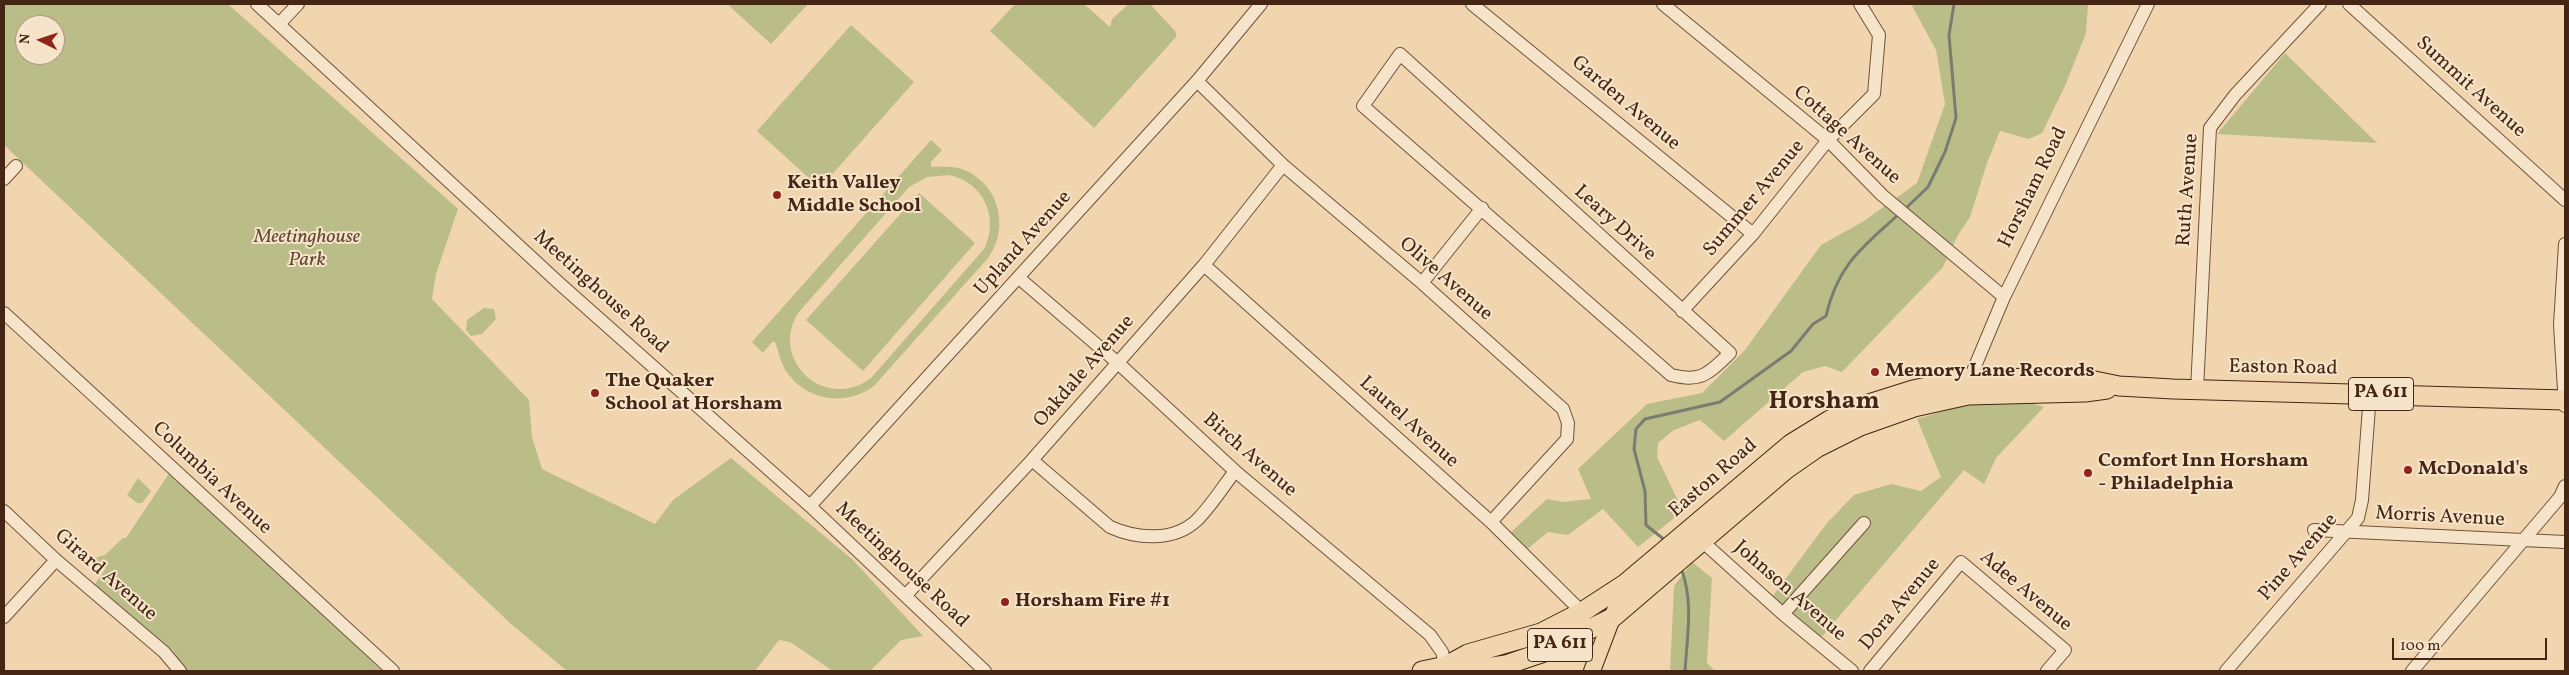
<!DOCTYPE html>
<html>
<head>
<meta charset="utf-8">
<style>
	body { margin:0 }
	#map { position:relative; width:2569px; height:675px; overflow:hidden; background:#f1d5ae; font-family:Vollkorn,serif }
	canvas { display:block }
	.frame { position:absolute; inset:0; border:5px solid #452513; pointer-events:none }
	.north { position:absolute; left:15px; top:15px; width:50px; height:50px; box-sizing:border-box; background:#f6e4ca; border:1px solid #af9881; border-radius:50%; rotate:274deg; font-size:14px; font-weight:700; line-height:20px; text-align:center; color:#452513 }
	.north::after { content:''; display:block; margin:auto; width:18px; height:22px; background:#8f2418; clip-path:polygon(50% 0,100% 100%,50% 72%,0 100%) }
	.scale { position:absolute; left:2392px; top:638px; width:155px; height:22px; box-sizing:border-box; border:2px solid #452513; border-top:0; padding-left:6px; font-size:15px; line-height:18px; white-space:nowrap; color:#452513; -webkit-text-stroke:4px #f6e4ca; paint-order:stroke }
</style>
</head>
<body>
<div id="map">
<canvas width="2569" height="675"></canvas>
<div class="frame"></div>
<div class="north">N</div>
<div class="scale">100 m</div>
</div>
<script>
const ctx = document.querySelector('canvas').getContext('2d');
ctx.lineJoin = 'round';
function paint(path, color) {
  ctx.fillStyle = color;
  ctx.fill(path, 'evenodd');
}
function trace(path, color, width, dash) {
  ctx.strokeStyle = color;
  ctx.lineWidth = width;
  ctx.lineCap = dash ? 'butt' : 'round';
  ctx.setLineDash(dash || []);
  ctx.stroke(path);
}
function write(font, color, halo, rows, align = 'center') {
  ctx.font = font + ' Vollkorn,serif';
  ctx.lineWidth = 4;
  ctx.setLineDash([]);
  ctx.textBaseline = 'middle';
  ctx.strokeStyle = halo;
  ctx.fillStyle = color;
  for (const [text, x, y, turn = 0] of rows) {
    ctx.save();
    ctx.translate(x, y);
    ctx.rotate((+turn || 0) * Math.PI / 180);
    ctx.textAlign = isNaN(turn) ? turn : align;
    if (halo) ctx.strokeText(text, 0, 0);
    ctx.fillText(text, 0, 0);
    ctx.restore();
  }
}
paint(new Path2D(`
	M 4,4 L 228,4 L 458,209 L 436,274 L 432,299 L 529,400 L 532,437 L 542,469 L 655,524 L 673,500 L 731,458 L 853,560 L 923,636 L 901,640 L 870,671 L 833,671 L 790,642 L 779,640 L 755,671 L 567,671 L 510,623 L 4,145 ZM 25,25 L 55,25 L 55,55 L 25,55 Z
	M 727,4 L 808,4 L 771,44 Z
	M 1015,4 L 1084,4 L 1110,27 L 1112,19 L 1129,4 L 1150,4 L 1176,32 L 1176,37 L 1094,128 L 990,31 Z
	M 1911,4 L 2088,4 L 2086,33 L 2065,86 L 2042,133 L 2029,139 L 2000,131 L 1987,163 L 1970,217 L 1958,235 L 1943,267 L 1842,372 L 1825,366 L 1803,372 L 1724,441 L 1700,420 L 1674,430 L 1658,443 L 1657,457 L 1683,511 L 1638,547 L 1603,509 L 1568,535 L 1548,532 L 1525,551 L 1509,534 L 1547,499 L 1563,502 L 1591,499 L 1578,469 L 1647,404 L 1702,393 L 1745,350 L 1821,245 L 1864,221 L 1917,183 L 1945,104 L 1936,50 Z
	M 851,25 L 914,82 L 820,188 L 757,131 Z
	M 2285,53 L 2377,143 L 2217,134 Z
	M 931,140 L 942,150 L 931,162 L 931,167 C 942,167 951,166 962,169 C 998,182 1011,227 988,258 L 874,386 C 846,407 806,401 786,371 C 780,362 779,352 775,342 L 772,342 L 763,353 L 752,342 ZM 949,175 C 983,182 1000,217 984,249 L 871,378 C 826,412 769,361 798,313 L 909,187 L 927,177 Z
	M 919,193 L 975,243 L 863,371 L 806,320 Z
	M 484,308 L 494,309 L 496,319 L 482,334 L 471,336 L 466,330 L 467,320 Z
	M 2016,398 L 2044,407 L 1996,458 L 1984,484 L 1964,470 L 1820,639 L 1772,597 L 1827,523 L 1854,495 L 1891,484 L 1921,491 L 1941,477 L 1917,419 L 1973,402 Z
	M 172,469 L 382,671 L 183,671 L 173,651 L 91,590 L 106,568 L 94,563 L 95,558 L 105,555 L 123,538 L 126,538 Z
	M 138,478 L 151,491 L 142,503 L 137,503 L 127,495 Z
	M 1692,562 L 1712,578 L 1707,663 L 1715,671 L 1670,671 L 1674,586 Z`), '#bbbd89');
trace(new Path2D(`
	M 1904,210 L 1928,187 L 1945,152 L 1956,118 L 1949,35 L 1954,4
	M 1666,541 L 1646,525 L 1645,491 L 1634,449 L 1636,429 L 1645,419 L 1720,402 L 1791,351 L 1813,324 L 1826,316 C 1838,264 1862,248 1899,214
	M 1681,568 C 1694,602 1687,637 1685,671`), '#797d6f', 3);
const minor = new Path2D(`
	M 257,4 L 560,284 L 810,506 L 985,671
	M 1472,4 L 1753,234
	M 1663,4 L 1828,140 L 1882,195 L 2004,297
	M 2349,4 L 2565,200
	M 279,24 L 298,4
	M 1400,54 L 1730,353 C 1709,373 1702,383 1671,375 L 1363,106 Z
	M 1197,81 L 1283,165 L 1422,283 L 1563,409 L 1568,423 L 1567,439 L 1491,522
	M 4,179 L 16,166
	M 1204,265 L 1491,522 L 1582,612
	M 1019,278 L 1118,363 L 1235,471 L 1430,635 L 1442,652 L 1446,666
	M 1422,283 L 1482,208
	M 1682,311 L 1753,234 L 1828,140 L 1874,94 L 1879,35 L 1860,4
	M 4,313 L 393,671
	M 1968,383 L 2004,297 L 2148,4
	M 2197,390 L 2210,128 L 2235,95 L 2320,4
	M 2565,406 L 2560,325 L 2565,244
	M 1032,460 L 1110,527 C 1137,539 1174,542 1197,520 C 1211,506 1223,487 1235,471
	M 810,506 L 1197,81 L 1261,4
	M 4,511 L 56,560 L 164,652 L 180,671
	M 2314,530 L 2565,542
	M 1703,542 L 1783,614 L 1852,671
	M 906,595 L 1032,460 L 1204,265 L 1283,165
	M 1783,614 L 1864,523
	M 4,617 L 56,560
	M 1870,671 L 1961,562 L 2065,650 L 2047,671
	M 2226,671 L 2358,518 L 2362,500 L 2370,394
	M 2412,671 L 2560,497 L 2565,486`);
const major = new Path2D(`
	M 1592,671 L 1625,584`);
const highway = new Path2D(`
	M 1446,666 L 1472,670 L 1506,665 L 1544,652 L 1612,618 L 1785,470 L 1818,447 L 1860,426 L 1914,407 L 1968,395 L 2085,392 L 2107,389
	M 1422,671 L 1446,666 L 1468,654 L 1541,633 L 1582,612 L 1625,584 L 1791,444 L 1830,420 L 1859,407 L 1913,390 L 1969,378 L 2085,379 L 2119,386 L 2173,389 L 2565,400`);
trace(minor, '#70513a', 14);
trace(major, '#452513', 18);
trace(highway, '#452513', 21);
trace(minor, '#f6e4ca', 12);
trace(major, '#f1d5ae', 16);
trace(highway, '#f1d5ae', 19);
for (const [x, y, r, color] of [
	[777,195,5,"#8f2418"],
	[1875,372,5,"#8f2418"],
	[595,393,5,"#8f2418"],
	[2408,470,5,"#8f2418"],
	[2088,473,5,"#8f2418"],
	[1005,602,5,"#8f2418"]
]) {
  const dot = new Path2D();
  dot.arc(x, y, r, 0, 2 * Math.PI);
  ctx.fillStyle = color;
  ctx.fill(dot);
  trace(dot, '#f6e4ca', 2);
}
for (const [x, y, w] of [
	[2381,394,65],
	[1560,645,65]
]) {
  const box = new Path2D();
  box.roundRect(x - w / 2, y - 16.5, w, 33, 4);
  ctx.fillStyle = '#f6e4ca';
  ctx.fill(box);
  trace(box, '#452513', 1);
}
write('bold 19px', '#452513', null, [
	["PA 611",2381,394],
	["PA 611",1560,645]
]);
write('20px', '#452513', '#f6e4ca', [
	["Summit Avenue",2470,88,42],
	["Garden Avenue",1625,104,40],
	["Cottage Avenue",1846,136,42],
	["Horsham Road",2034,188,-64],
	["Ruth Avenue",2189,190,-86],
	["Summer Avenue",1755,199,-50],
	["Leary Drive",1614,224,42],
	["Upland Avenue",1024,244,-48],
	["Olive Avenue",1445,280,41],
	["Meetinghouse Road",600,293,42],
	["Easton Road",2283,369,1],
	["Oakdale Avenue",1085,372,-49],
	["Laurel Avenue",1408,423,42],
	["Birch Avenue",1249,456,41],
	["Columbia Avenue",211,479,43],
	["Easton Road",1714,479,-41],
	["Morris Avenue",2440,518,3],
	["Pine Avenue",2299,558,-49],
	["Meetinghouse Road",901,566,43],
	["Girard Avenue",105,576,41],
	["Johnson Avenue",1789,592,41],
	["Adee Avenue",2025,592,40],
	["Dora Avenue",1901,605,-50]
]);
write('bold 20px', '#452513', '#f6e4ca', [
	["Keith Valley",787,184],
	["Middle School",787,207],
	["Memory Lane Records",1885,372],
	["The Quaker",605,382],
	["School at Horsham",605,405],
	["Comfort Inn Horsham",2098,462],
	["- Philadelphia",2098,485],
	["McDonald's",2418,470],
	["Horsham Fire #1",1015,602]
], 'left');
write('italic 20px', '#624b30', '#f6e4ca', [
	["Meetinghouse",307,238],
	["Park",307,261]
]);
write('bold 25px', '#452513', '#f6e4ca', [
	["Horsham",1824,403]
]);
</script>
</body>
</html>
